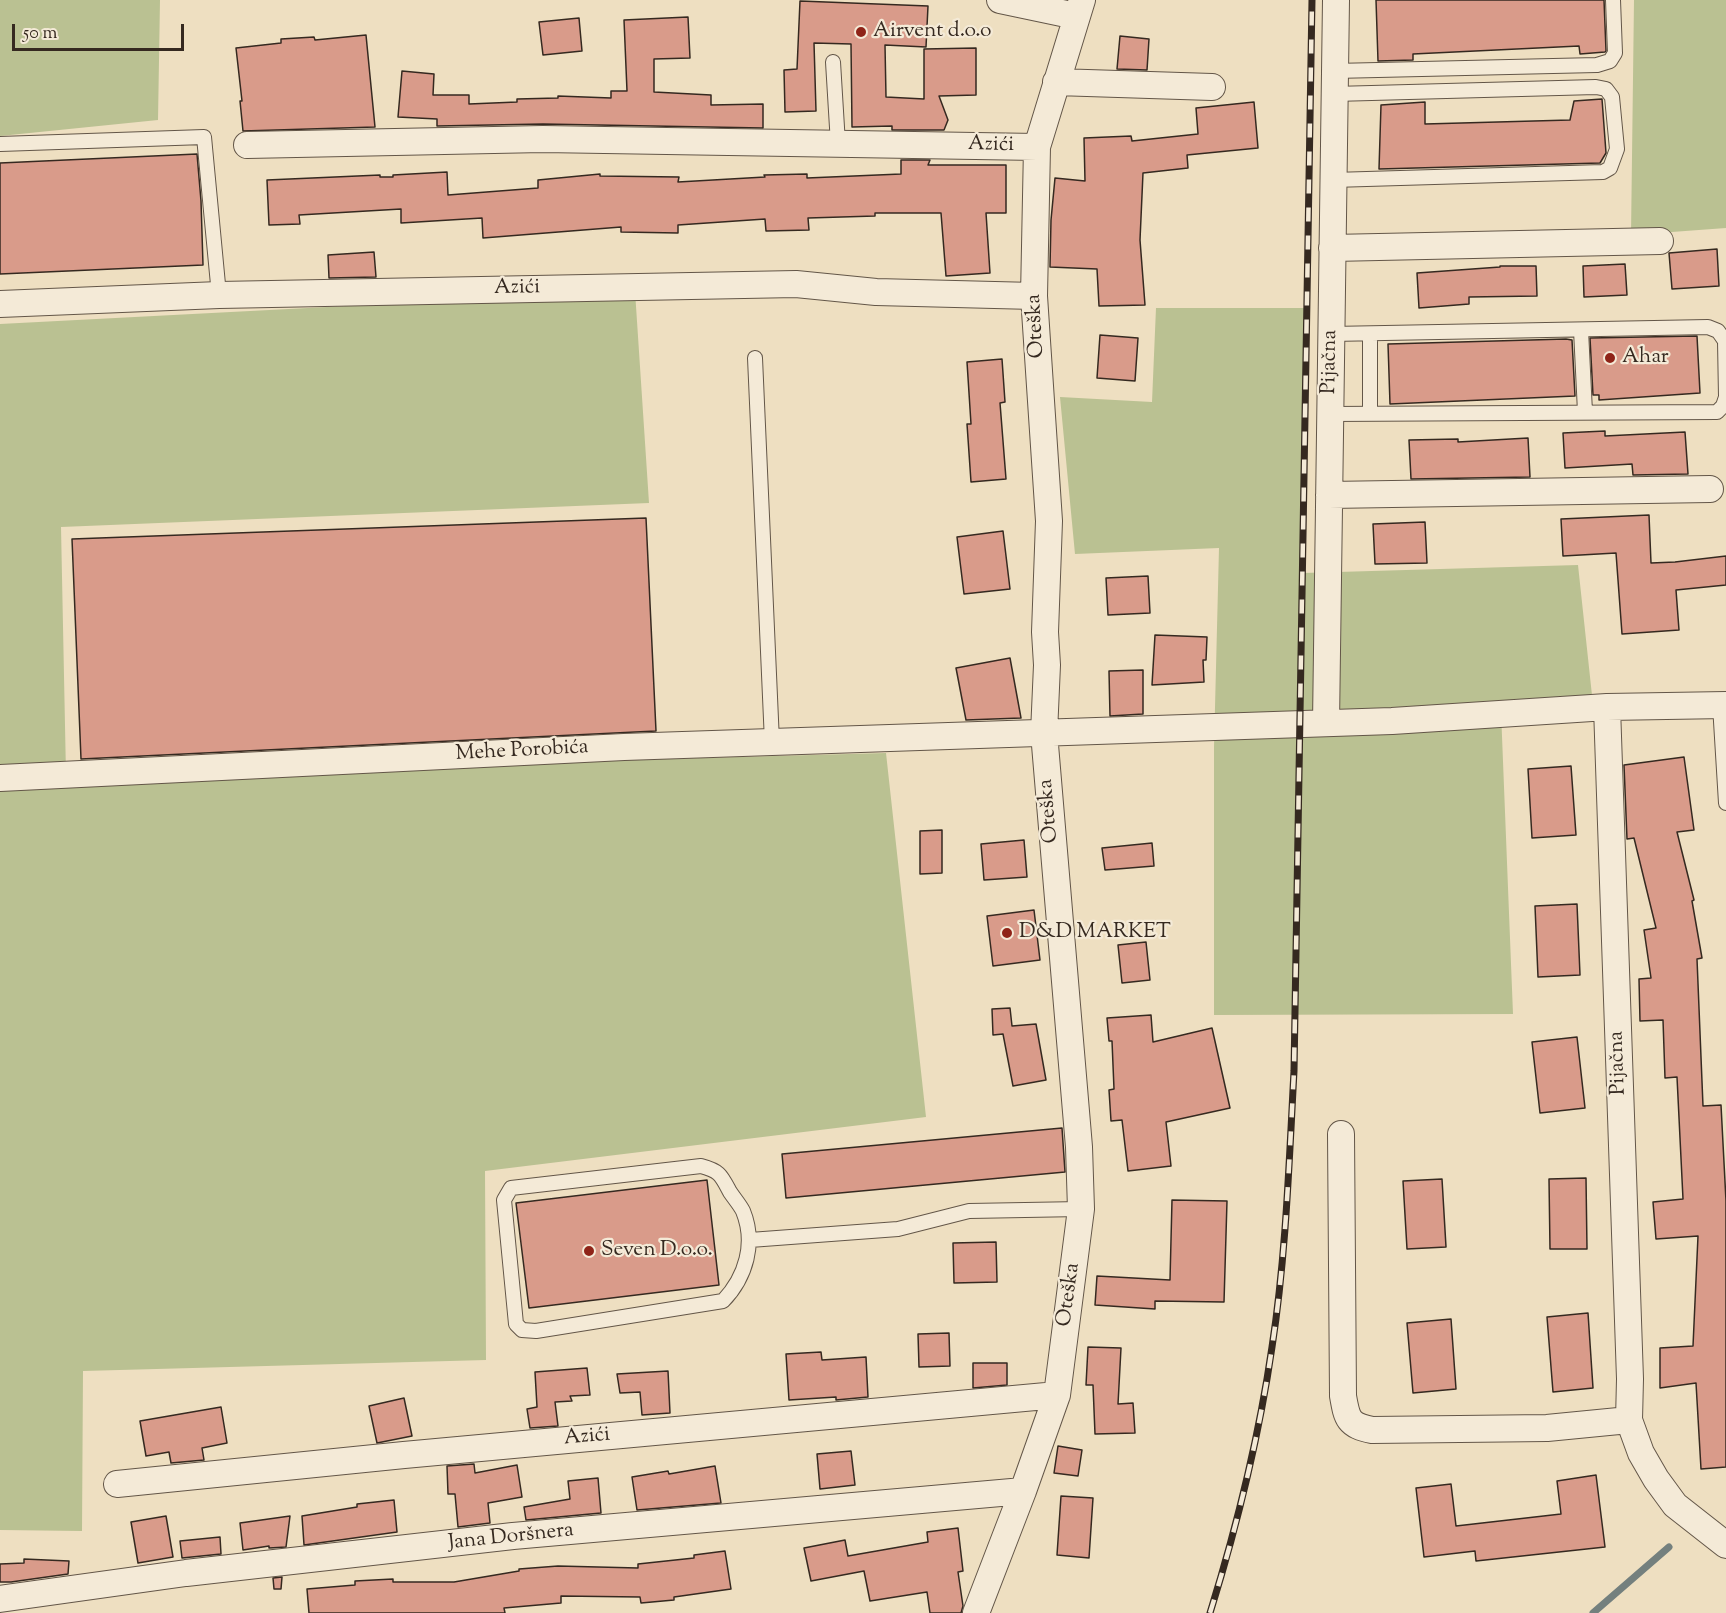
<!DOCTYPE html>
<html>
<head>
<meta charset="utf-8">
<style>
	body { margin:0 }
	#map { position:relative; width:1726px; height:1613px; overflow:hidden; background:#eedfc1; font-family:"Sorts Mill Goudy",serif }
	canvas { display:block }
	.scale { position:absolute; left:12px; top:24px; width:172px; height:27px; box-sizing:border-box; border:3px solid #352920; border-top:0; padding-left:8px; font-size:18px; line-height:21px; white-space:nowrap; color:#352920; -webkit-text-stroke:4px #f4ead7; paint-order:stroke }
</style>
</head>
<body>
<div id="map">
<canvas width="1726" height="1613"></canvas>
<div class="scale">50 m</div>
</div>
<script>
const ctx = document.querySelector('canvas').getContext('2d');
ctx.lineJoin = 'round';
function paint(path, color) {
  ctx.fillStyle = color;
  ctx.fill(path, 'evenodd');
}
function trace(path, color, width, dash) {
  ctx.strokeStyle = color;
  ctx.lineWidth = width;
  ctx.lineCap = dash ? 'butt' : 'round';
  ctx.setLineDash(dash || []);
  ctx.stroke(path);
}
function write(font, color, halo, rows, align = 'center') {
  ctx.font = font + ' "Sorts Mill Goudy",serif';
  ctx.lineWidth = 4.5;
  ctx.setLineDash([]);
  ctx.textBaseline = 'middle';
  ctx.strokeStyle = halo;
  ctx.fillStyle = color;
  for (const [text, x, y, turn = 0] of rows) {
    ctx.save();
    ctx.translate(x, y);
    ctx.rotate((+turn || 0) * Math.PI / 180);
    ctx.textAlign = isNaN(turn) ? turn : align;
    if (halo) ctx.strokeText(text, 0, 0);
    ctx.fillText(text, 0, 0);
    ctx.restore();
  }
}
paint(new Path2D(`
	M 0,0 L 160,0 L 158,120 L 0,136 Z
	M 1634,0 L 1726,0 L 1726,228 L 1631,235 Z
	M 635,291 L 649,503 L 61,527 L 66,775 L 886,753 L 926,1117 L 485,1171 L 486,1360 L 83,1371 L 82,1531 L 0,1530 L 0,324 Z
	M 1156,308 L 1307,308 L 1303,573 L 1578,565 L 1594,714 L 1501,711 L 1513,1014 L 1214,1015 L 1214,747 L 1219,548 L 1075,554 L 1060,397 L 1152,402 Z`), '#bac192');
trace(new Path2D(`
	M 1593,1613 L 1669,1547`), '#74807e', 7);
const building = new Path2D(`
	M 1376,0 L 1604,0 L 1606,51 L 1605,52 L 1580,54 L 1579,46 L 1413,54 L 1413,60 L 1378,61 Z
	M 800,1 L 928,6 L 926,47 L 885,45 L 886,97 L 924,99 L 924,49 L 976,48 L 976,95 L 939,96 L 948,120 L 944,130 L 892,130 L 892,126 L 852,127 L 851,44 L 814,43 L 816,111 L 785,112 L 784,70 L 797,69 Z
	M 688,17 L 690,58 L 654,59 L 654,92 L 711,95 L 711,105 L 763,104 L 763,128 L 543,124 L 437,126 L 437,119 L 398,117 L 402,71 L 434,74 L 433,95 L 469,95 L 469,104 L 517,102 L 517,99 L 558,98 L 558,96 L 611,98 L 611,91 L 627,91 L 624,20 Z
	M 579,18 L 582,51 L 543,55 L 539,22 Z
	M 366,35 L 375,127 L 243,131 L 240,101 L 242,101 L 236,48 L 281,43 L 281,39 L 314,37 L 315,40 Z
	M 1120,36 L 1149,39 L 1147,70 L 1117,69 Z
	M 1602,99 L 1606,153 L 1600,163 L 1379,169 L 1381,105 L 1425,102 L 1425,124 L 1570,120 L 1574,101 Z
	M 1254,102 L 1258,148 L 1187,155 L 1188,168 L 1143,173 L 1140,240 L 1145,305 L 1099,306 L 1097,269 L 1050,267 L 1051,220 L 1055,178 L 1085,181 L 1084,138 L 1131,136 L 1132,141 L 1198,134 L 1196,108 Z
	M 197,154 L 201,201 L 203,265 L 0,274 L 0,163 Z
	M 901,160 L 930,160 L 928,165 L 1006,165 L 1006,213 L 986,213 L 990,273 L 946,276 L 941,213 L 875,213 L 875,216 L 808,218 L 809,230 L 766,231 L 765,219 L 678,225 L 678,233 L 621,232 L 621,227 L 483,238 L 482,218 L 401,223 L 401,209 L 299,215 L 300,224 L 269,225 L 267,180 L 380,175 L 380,177 L 393,177 L 393,175 L 447,172 L 448,195 L 538,188 L 538,180 L 600,174 L 600,176 L 679,177 L 678,182 L 765,177 L 764,175 L 807,174 L 807,178 L 901,174 Z
	M 1717,249 L 1719,286 L 1672,289 L 1669,253 Z
	M 374,252 L 376,277 L 329,278 L 328,255 Z
	M 1625,264 L 1627,295 L 1584,297 L 1583,266 Z
	M 1500,266 L 1536,266 L 1537,296 L 1469,297 L 1469,304 L 1419,308 L 1417,273 L 1500,267 Z
	M 1100,335 L 1138,338 L 1135,381 L 1097,378 Z
	M 1697,336 L 1700,393 L 1599,400 L 1599,395 L 1593,395 L 1590,338 Z
	M 1566,339 L 1572,340 L 1575,396 L 1390,404 L 1388,344 Z
	M 1002,359 L 1005,402 L 1000,403 L 1006,479 L 971,482 L 967,424 L 971,424 L 967,362 Z
	M 1605,431 L 1605,436 L 1685,432 L 1688,474 L 1633,475 L 1632,464 L 1565,468 L 1563,433 Z
	M 1528,438 L 1530,477 L 1411,479 L 1409,440 L 1458,439 L 1458,442 Z
	M 1649,515 L 1651,563 L 1675,562 L 1726,556 L 1726,585 L 1676,590 L 1679,630 L 1622,634 L 1616,553 L 1563,556 L 1561,519 Z
	M 646,518 L 656,731 L 81,759 L 72,539 Z
	M 1425,522 L 1427,563 L 1375,564 L 1373,524 Z
	M 1003,531 L 1010,589 L 964,594 L 957,537 Z
	M 1148,576 L 1150,613 L 1108,615 L 1106,578 Z
	M 1155,635 L 1207,637 L 1206,660 L 1203,660 L 1204,682 L 1152,685 Z
	M 1010,658 L 1021,718 L 966,720 L 956,668 Z
	M 1143,670 L 1143,714 L 1110,716 L 1109,671 Z
	M 1684,757 L 1694,830 L 1677,832 L 1694,900 L 1692,901 L 1702,958 L 1697,959 L 1703,1106 L 1721,1105 L 1726,1201 L 1726,1467 L 1701,1469 L 1696,1383 L 1660,1388 L 1660,1348 L 1693,1346 L 1698,1236 L 1656,1239 L 1653,1202 L 1683,1199 L 1677,1077 L 1665,1078 L 1663,1020 L 1640,1021 L 1639,979 L 1651,978 L 1644,930 L 1656,928 L 1634,838 L 1627,839 L 1624,765 Z
	M 1571,766 L 1576,835 L 1532,838 L 1528,769 Z
	M 942,830 L 942,873 L 920,874 L 920,831 Z
	M 1024,840 L 1027,877 L 984,880 L 981,844 Z
	M 1152,843 L 1154,866 L 1105,870 L 1102,848 Z
	M 1577,904 L 1580,975 L 1538,977 L 1535,906 Z
	M 1034,910 L 1040,960 L 993,966 L 987,916 Z
	M 1146,942 L 1150,980 L 1122,983 L 1118,945 Z
	M 1010,1008 L 1012,1026 L 1036,1024 L 1046,1080 L 1013,1086 L 1003,1034 L 993,1035 L 992,1009 Z
	M 1151,1015 L 1153,1042 L 1212,1028 L 1230,1108 L 1166,1122 L 1171,1166 L 1128,1171 L 1122,1120 L 1111,1121 L 1109,1090 L 1114,1089 L 1112,1041 L 1109,1041 L 1107,1018 Z
	M 1577,1037 L 1585,1108 L 1540,1113 L 1532,1042 Z
	M 1062,1128 L 1065,1172 L 786,1198 L 782,1154 Z
	M 1586,1178 L 1587,1249 L 1550,1249 L 1549,1179 Z
	M 1442,1179 L 1446,1247 L 1407,1249 L 1403,1181 Z
	M 707,1180 L 719,1285 L 529,1308 L 516,1203 Z
	M 1172,1200 L 1227,1201 L 1224,1302 L 1155,1301 L 1155,1309 L 1095,1305 L 1097,1276 L 1170,1280 Z
	M 996,1242 L 997,1282 L 954,1283 L 953,1243 Z
	M 1588,1313 L 1593,1388 L 1553,1392 L 1547,1317 Z
	M 1451,1319 L 1456,1389 L 1413,1393 L 1407,1323 Z
	M 949,1333 L 950,1366 L 919,1367 L 918,1334 Z
	M 1088,1347 L 1121,1348 L 1118,1404 L 1133,1403 L 1135,1433 L 1095,1434 L 1093,1385 L 1086,1385 Z
	M 821,1352 L 822,1360 L 866,1357 L 868,1397 L 836,1400 L 836,1397 L 789,1400 L 786,1354 Z
	M 973,1363 L 1007,1363 L 1007,1385 L 973,1388 Z
	M 587,1368 L 590,1395 L 570,1396 L 572,1401 L 555,1402 L 558,1426 L 530,1428 L 527,1409 L 537,1407 L 535,1372 Z
	M 668,1371 L 670,1413 L 642,1415 L 640,1392 L 620,1393 L 617,1374 Z
	M 404,1398 L 412,1436 L 377,1443 L 369,1406 Z
	M 221,1407 L 227,1443 L 202,1448 L 204,1460 L 171,1463 L 169,1452 L 146,1456 L 140,1421 Z
	M 1058,1446 L 1082,1450 L 1078,1476 L 1054,1473 Z
	M 851,1451 L 855,1485 L 820,1489 L 817,1454 Z
	M 474,1464 L 475,1473 L 517,1465 L 522,1497 L 488,1503 L 490,1523 L 458,1527 L 455,1494 L 448,1494 L 447,1466 Z
	M 715,1466 L 721,1503 L 637,1510 L 632,1477 L 668,1471 L 669,1474 Z
	M 1596,1475 L 1605,1547 L 1476,1561 L 1475,1551 L 1424,1557 L 1416,1488 L 1451,1484 L 1456,1526 L 1561,1514 L 1557,1481 Z
	M 598,1478 L 601,1513 L 526,1520 L 524,1507 L 570,1499 L 568,1481 Z
	M 1061,1496 L 1093,1498 L 1089,1558 L 1057,1555 Z
	M 394,1500 L 397,1532 L 304,1545 L 302,1516 L 357,1507 L 357,1504 Z
	M 166,1516 L 173,1557 L 138,1563 L 131,1522 Z
	M 290,1516 L 286,1547 L 269,1548 L 269,1546 L 243,1550 L 240,1523 Z
	M 958,1528 L 963,1571 L 958,1572 L 963,1606 L 961,1613 L 930,1613 L 927,1592 L 870,1601 L 864,1571 L 811,1581 L 804,1548 L 845,1540 L 848,1556 L 928,1542 L 927,1532 Z
	M 220,1537 L 221,1554 L 182,1558 L 180,1541 Z
	M 725,1551 L 731,1589 L 674,1597 L 674,1600 L 641,1603 L 640,1597 L 561,1596 L 561,1603 L 504,1608 L 505,1613 L 309,1613 L 307,1589 L 355,1585 L 355,1581 L 393,1579 L 393,1582 L 454,1582 L 519,1571 L 519,1569 L 558,1566 L 638,1568 L 638,1564 L 694,1558 L 694,1555 Z
	M 24,1559 L 69,1561 L 68,1574 L 11,1582 L 0,1582 L 0,1564 L 24,1563 Z
	M 282,1577 L 281,1589 L 274,1589 L 273,1578 Z`);
paint(building, '#d99b8a');
trace(building, '#352920', 1.5);
const lane = new Path2D(`
	M 833,62 L 838,144
	M 1334,71 L 1597,65 L 1610,61 L 1615,53 L 1613,0
	M 0,144 L 204,137 L 219,295
	M 1333,180 L 1603,172 L 1610,168 L 1617,149 L 1612,97 L 1606,89 L 1596,87 L 1334,94
	M 1581,330 L 1585,412
	M 1370,334 L 1370,413
	M 755,358 L 772,742
	M 1330,414 L 1717,412 L 1723,406 L 1726,397 L 1725,341 L 1718,331 L 1708,327 L 1331,334
	M 1720,705 L 1726,803
	M 701,1166 C 720,1171 721,1175 730,1192 C 734,1198 740,1205 743,1211 C 756,1243 746,1277 723,1301 L 536,1331 L 522,1330 L 516,1324 L 504,1200 L 511,1188 Z
	M 750,1240 L 898,1229 L 969,1211 L 1081,1209`);
const street = new Path2D(`
	M 1000,0 L 1076,16
	M 1056,82 L 1212,87
	M 247,145 L 543,139 L 1037,147
	M 1332,248 L 1660,241
	M 0,304 L 219,295 L 796,284 L 876,292 L 1034,296
	M 1329,495 L 1710,489
	M 1607,707 L 1630,1379 L 1629,1420 L 1641,1453 L 1656,1479 L 1675,1505 L 1726,1545
	M 1326,723 L 1336,0
	M 0,778 L 624,747 L 1392,721 L 1607,707 L 1726,705
	M 1341,1134 L 1343,1396 C 1347,1419 1348,1425 1372,1430 L 1547,1428 L 1629,1420
	M 117,1484 L 404,1455 L 1057,1395
	M 0,1599 L 186,1573 L 513,1536 L 1023,1491
	M 976,1613 L 1023,1491 L 1057,1395 L 1081,1209 L 1079,1147 L 1044,733 L 1047,665 L 1045,632 L 1049,521 L 1034,296 L 1037,147 L 1082,0`);
trace(lane, '#635648', 16);
trace(street, '#635648', 28);
trace(lane, '#f4ead7', 14);
trace(street, '#f4ead7', 26);
const rail = new Path2D(`
	M 1210,1613 C 1237,1526 1259,1437 1272,1347 C 1286,1256 1289,1163 1294,1071 L 1312,0`);
trace(rail, '#352920', 7);
trace(rail, '#f4ead7', 4.5, [14]);
for (const [x, y, r, color] of [
	[861,32,6,"#8f2418"],
	[1610,358,6,"#8f2418"],
	[1007,933,6,"#8f2418"],
	[589,1251,6,"#8f2418"]
]) {
  const dot = new Path2D();
  dot.arc(x, y, r, 0, 2 * Math.PI);
  ctx.fillStyle = color;
  ctx.fill(dot);
  trace(dot, '#f4ead7', 2);
}
write('21px', '#352920', '#f4ead7', [
	["Airvent d.o.o",873,32],
	["Ahar",1622,358],
	["D&D MARKET",1019,933],
	["Seven D.o.o.",601,1251]
], 'left');
write('21px', '#352920', '#f4ead7', [
	["Azići",991,146,1],
	["Azići",517,289,-1],
	["Oteška",1037,326,-93],
	["Pijačna",1331,362,-89],
	["Mehe Porobića",522,752,-3],
	["Oteška",1050,811,-95],
	["Pijačna",1619,1063,-92],
	["Oteška",1070,1295,-82],
	["Azići",587,1438,-5],
	["Jana Doršnera",511,1538,-6]
]);
</script>
</body>
</html>
